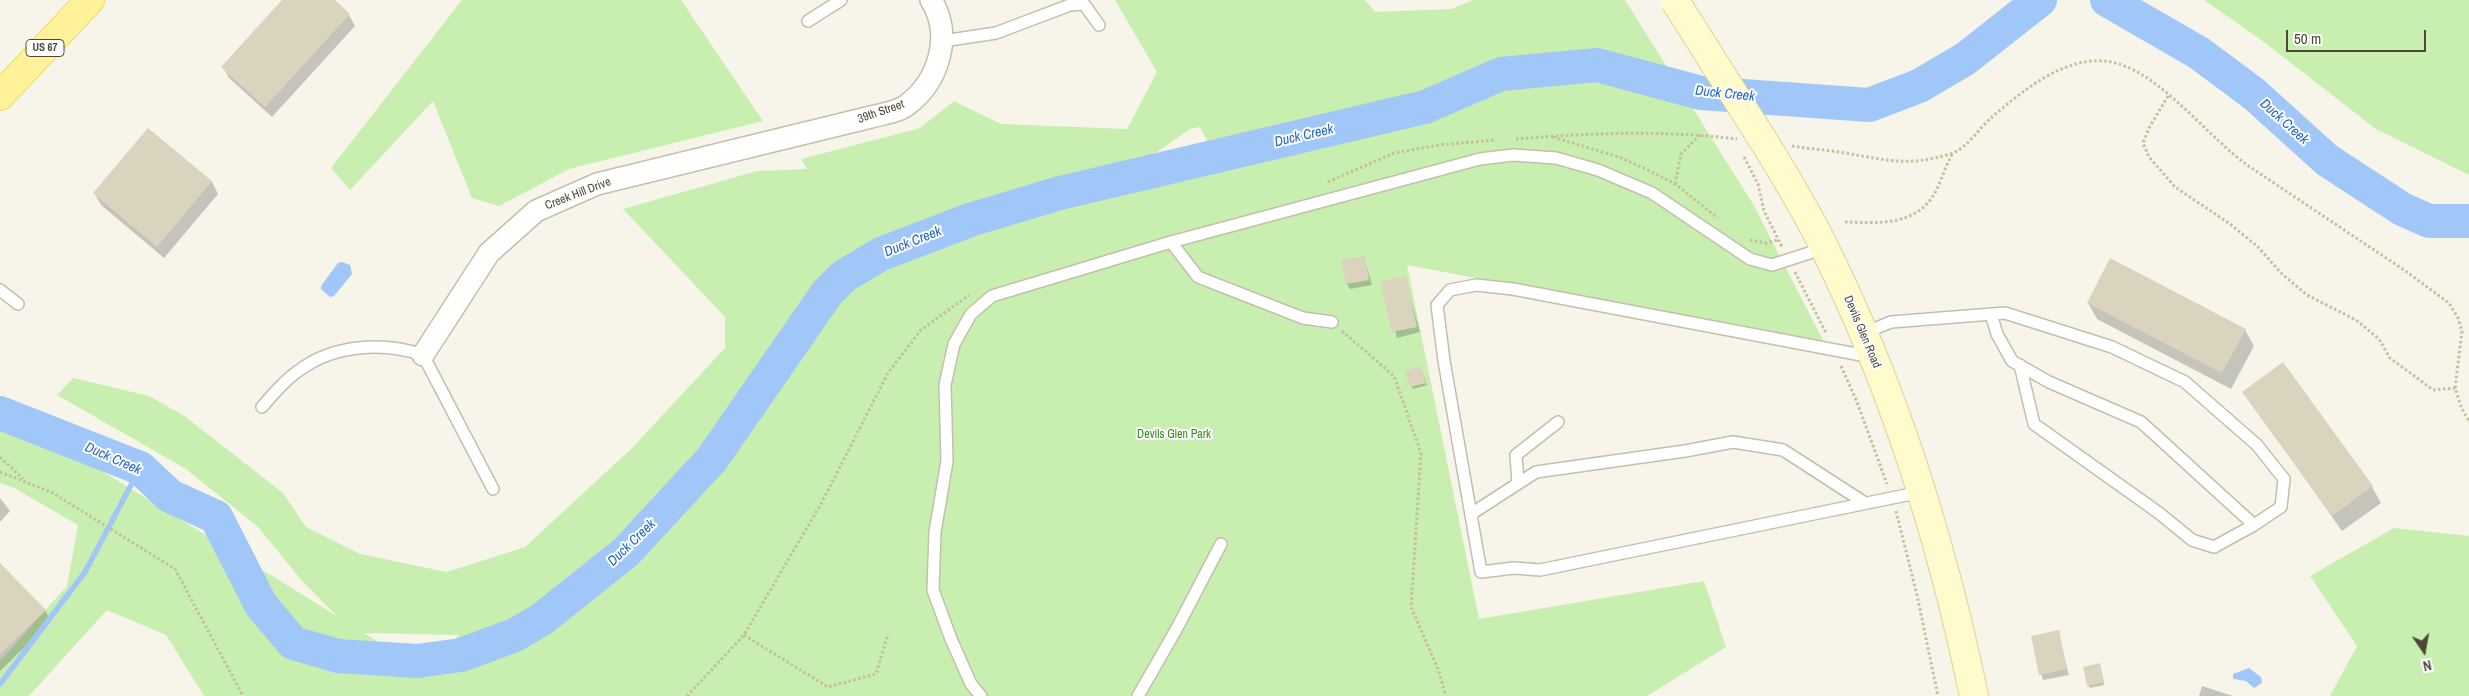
<!DOCTYPE html>
<html>
<head>
<meta charset="utf-8">
<style>
	body { margin:0 }
	#map { position:relative; width:2469px; height:696px; overflow:hidden; background:#f7f5ea; font-family:"Archivo Narrow",sans-serif }
	canvas { display:block }
	.north { position:absolute; left:2399px; top:626px; width:50px; height:50px; -webkit-text-stroke:4px #fff; paint-order:stroke; rotate:168deg; font-size:14px; font-weight:700; line-height:20px; text-align:center; color:#4c4737 }
	.north::after { content:''; display:block; margin:auto; width:18px; height:22px; background:#4c4737; clip-path:polygon(50% 0,100% 100%,50% 72%,0 100%) }
	.scale { position:absolute; left:2286px; top:30px; width:140px; height:22px; box-sizing:border-box; border:2px solid #4c4737; border-top:0; padding-left:6px; font-size:15px; line-height:18px; white-space:nowrap; color:#4c4737; -webkit-text-stroke:4px #fff; paint-order:stroke }
</style>
</head>
<body>
<div id="map">
<canvas width="2469" height="696"></canvas>
<div class="north">N</div>
<div class="scale">50 m</div>
</div>
<script>
const ctx = document.querySelector('canvas').getContext('2d');
ctx.lineJoin = 'round';
function paint(path, color) {
  ctx.fillStyle = color;
  ctx.fill(path, 'evenodd');
}
function trace(path, color, width, dash) {
  ctx.strokeStyle = color;
  ctx.lineWidth = width;
  ctx.lineCap = dash ? 'butt' : 'round';
  ctx.setLineDash(dash || []);
  ctx.stroke(path);
}
function write(font, color, halo, rows, align = 'center') {
  ctx.font = font + ' "Archivo Narrow",sans-serif';
  ctx.lineWidth = 4;
  ctx.setLineDash([]);
  ctx.textBaseline = 'middle';
  ctx.strokeStyle = halo;
  ctx.fillStyle = color;
  for (const [text, x, y, turn = 0] of rows) {
    ctx.save();
    ctx.translate(x, y);
    ctx.rotate((+turn || 0) * Math.PI / 180);
    ctx.textAlign = isNaN(turn) ? turn : align;
    if (halo) ctx.strokeText(text, 0, 0);
    ctx.fillText(text, 0, 0);
    ctx.restore();
  }
}
paint(new Path2D(`
	M 462,0 L 681,0 L 763,121 L 569,169 L 499,206 L 472,198 L 433,101 L 350,190 L 331,168 Z
	M 1115,0 L 1365,0 L 1375,12 L 1451,9 L 1473,0 L 1625,0 L 1753,204 L 1825,344 L 1407,265 L 1479,619 L 1704,581 L 1726,647 L 1647,696 L 204,696 L 166,635 L 107,610 L 29,696 L 0,696 L 0,661 L 67,586 L 78,525 L 14,488 L 0,483 L 0,408 L 337,616 L 303,582 L 258,527 L 186,469 L 57,395 L 73,378 L 149,396 L 183,415 L 283,493 L 306,527 L 360,554 L 447,572 L 525,547 L 632,448 L 725,348 L 725,317 L 623,209 L 757,171 L 807,169 L 801,159 L 920,128 L 954,101 L 1001,124 L 1127,129 L 1157,72 ZM 1200,127 L 1208,143 L 1115,180 L 1100,173 L 1147,159 L 1190,129 ZM 364,633 L 459,635 L 425,671 Z
	M 2204,0 L 2469,0 L 2469,175 L 2376,129 L 2264,42 Z
	M 2394,528 L 2469,536 L 2469,696 L 2330,696 L 2357,646 L 2310,576 Z`), '#c8efaf');
paint(new Path2D(`
	M 342,262 L 350,265 L 352,274 L 334,296 L 330,297 L 321,289 L 321,286 L 338,263 Z
	M 2249,668 L 2261,677 L 2262,683 L 2254,688 L 2246,681 L 2233,679 L 2233,674 Z`), '#a1c7f9');
paint(new Path2D(`
	M 283,0 L 333,0 L 349,15 L 355,26 L 272,117 L 229,78 L 223,67 Z
	M 148,129 L 212,182 L 218,194 L 164,258 L 101,205 L 94,193 Z
	M 1364,257 L 1372,285 L 1350,289 L 1347,284 Z
	M 1405,278 L 1420,332 L 1397,338 L 1382,283 Z
	M 2088,303 L 2245,330 L 2254,346 L 2231,389 L 2097,319 Z
	M 1422,370 L 1427,385 L 1413,389 L 1407,372 Z
	M 2244,392 L 2372,487 L 2381,503 L 2342,531 Z
	M 0,498 L 10,511 L 0,522 Z
	M 0,568 L 45,610 L 51,622 L 0,671 Z
	M 2058,632 L 2069,675 L 2043,680 L 2032,637 Z
	M 2100,667 L 2104,685 L 2090,688 L 2088,685 Z
	M 2202,686 L 2233,696 L 2199,696 Z`), '#0003');
trace(new Path2D(`
	M 0,684 L 85,572 L 140,468`), '#a1c7f9', 5.5);
trace(new Path2D(`
	M 2107,0 L 2199,53 L 2254,94 L 2327,160 L 2402,209 L 2429,221 L 2469,221
	M 0,413 L 140,468 L 170,496 L 216,517 L 261,605 L 293,643 L 338,656 L 417,661 L 461,655 L 515,635 L 542,619 L 626,552 L 712,459 L 827,293 L 844,276 L 881,254 L 970,220 L 1060,193 L 1425,107 L 1501,74 L 1597,65 L 1701,93 L 1869,105 L 1919,86 L 1965,59 L 2040,0`), '#a1c7f9', 34);
paint(new Path2D(`
	M 282,0 L 335,0 L 350,14 L 265,107 L 221,67 Z
	M 148,128 L 212,181 L 157,247 L 93,193 Z
	M 1365,256 L 1369,280 L 1346,284 L 1341,260 Z
	M 2110,258 L 2246,329 L 2222,373 L 2087,303 Z
	M 1406,276 L 1417,327 L 1392,332 L 1380,282 Z
	M 2283,362 L 2373,486 L 2332,516 L 2242,392 Z
	M 1421,366 L 1426,383 L 1410,387 L 1405,371 Z
	M 0,563 L 46,610 L 0,654 Z
	M 2059,630 L 2067,669 L 2039,675 L 2031,636 Z
	M 2100,663 L 2104,682 L 2087,686 L 2083,667 Z`), '#dad3be');
const service = new Path2D(`
	M 808,21 L 841,0
	M 943,41 L 996,33 L 1070,5 L 1084,4 L 1099,25
	M 1171,242 L 1198,277 L 1303,318 L 1332,322
	M 0,290 L 18,304
	M 1862,334 L 1891,322 L 2005,313 L 2112,347 L 2185,382 L 2257,445 L 2284,479 L 2281,507 L 2254,525 L 2141,422 L 2049,382 L 2012,361 L 1997,334 L 1991,314
	M 1872,357 L 1513,289 L 1476,285 L 1450,290 L 1437,305 L 1444,361 L 1481,572 L 1514,568 L 1540,570 L 1921,492
	M 2020,365 L 2034,424 L 2159,513 L 2192,540 L 2214,547 L 2254,525
	M 262,407 C 274,393 286,379 301,369 C 336,344 384,342 423,355 L 493,489
	M 1518,483 L 1516,455 L 1558,422
	M 1471,514 L 1536,472 L 1685,451 L 1733,442 L 1783,450 L 1865,503
	M 981,696 L 971,684 L 951,639 L 933,590 L 935,532 L 947,461 L 945,385 L 954,344 L 971,314 L 992,296 L 1171,242 L 1480,159 L 1513,155 L 1556,158 L 1598,170 L 1652,193 L 1750,259 L 1772,265 L 1825,248
	M 1138,696 L 1177,628 L 1221,544`);
const minor = new Path2D(`
	M 423,355 L 489,253 L 536,211 L 597,184 L 871,117 C 882,114 898,112 907,105 C 939,81 953,35 931,0`);
const secondary = new Path2D(`
	M 1773,156 C 1791,187 1810,217 1825,249 C 1895,390 1942,542 1974,696`);
const primary = new Path2D(`
	M 0,96 L 90,0`);
trace(service, '#c4bfab', 14);
trace(minor, '#c4bfab', 24);
trace(secondary, '#dbd496', 30);
trace(primary, '#f1dc5e', 30);
trace(new Path2D(`
	M 2168,96 L 2149,128 L 2143,143 L 2149,157 L 2175,187 L 2230,224 L 2258,247 L 2282,274 L 2307,295 L 2356,320 L 2379,339 L 2390,358 L 2433,390 L 2455,388
	M 1553,137 L 1619,157 L 1648,170 L 1675,184 L 1718,218
	M 1516,139 C 1588,133 1664,130 1737,139
	M 1792,146 C 1810,149 1828,150 1845,153 C 1887,160 1907,167 1950,154 C 1967,149 1979,128 1992,117 C 2028,86 2078,45 2127,67 C 2168,84 2209,137 2247,165 L 2404,270 L 2449,303 L 2458,318 L 2462,331 L 2455,388 L 2462,409 L 2469,421
	M 1744,157 L 1758,184 L 1764,211 L 1782,247
	M 1328,182 L 1394,153 L 1439,145 L 1495,140
	M 1675,184 L 1681,154 L 1700,135
	M 1845,222 C 1877,223 1914,226 1933,196 C 1940,185 1945,167 1952,154
	M 1750,240 L 1766,243 L 1778,240
	M 1795,272 L 1826,333
	M 1342,331 L 1394,376 L 1421,453 L 1411,607 L 1438,669 L 1446,696
	M 1841,366 L 1857,402 L 1887,484
	M 0,457 L 23,479
	M 0,472 L 51,492 L 175,569 L 243,696
	M 1896,511 L 1917,595 L 1938,696
	M 744,635 L 828,687 L 876,674 L 888,634
	M 687,696 L 744,635 L 822,502 L 888,373 L 921,330 L 969,295`), '#c7be9b', 3, [2.5, 2.5]);
trace(service, '#fff', 11);
trace(minor, '#fff', 21);
trace(secondary, '#fffbcc', 28);
trace(primary, '#fff29b', 28);
const secondaryBridge = new Path2D(`
	M 1675,1 L 1773,156`);
trace(secondaryBridge, '#dbd496', 30, []);
trace(secondaryBridge, '#fffbcc', 28);
for (const [x, y, w] of [
	[45,48,38]
]) {
  const box = new Path2D();
  box.roundRect(x - w / 2, y - 8.5, w, 17, 4);
  ctx.fillStyle = '#fff';
  ctx.fill(box);
  trace(box, '#4c4737', 1);
}
write('bold 11px', '#4c4737', null, [
	["US 67",45,48]
]);
write('12px', '#4c4737', '#fff', [
	["39th Street",881,112,-19],
	["Creek Hill Drive",578,194,-21],
	["Devils Glen Road",1862,332,67]
]);
write('12px', '#388622', '#fff', [
	["Devils Glen Park",1174,435]
]);
write('italic 14px', '#2267c6', '#fff', [
	["Duck Creek",1725,94,6],
	["Duck Creek",2284,122,42],
	["Duck Creek",1304,136,-13],
	["Duck Creek",913,242,-22],
	["Duck Creek",113,459,24],
	["Duck Creek",632,543,-44]
]);
</script>
</body>
</html>
